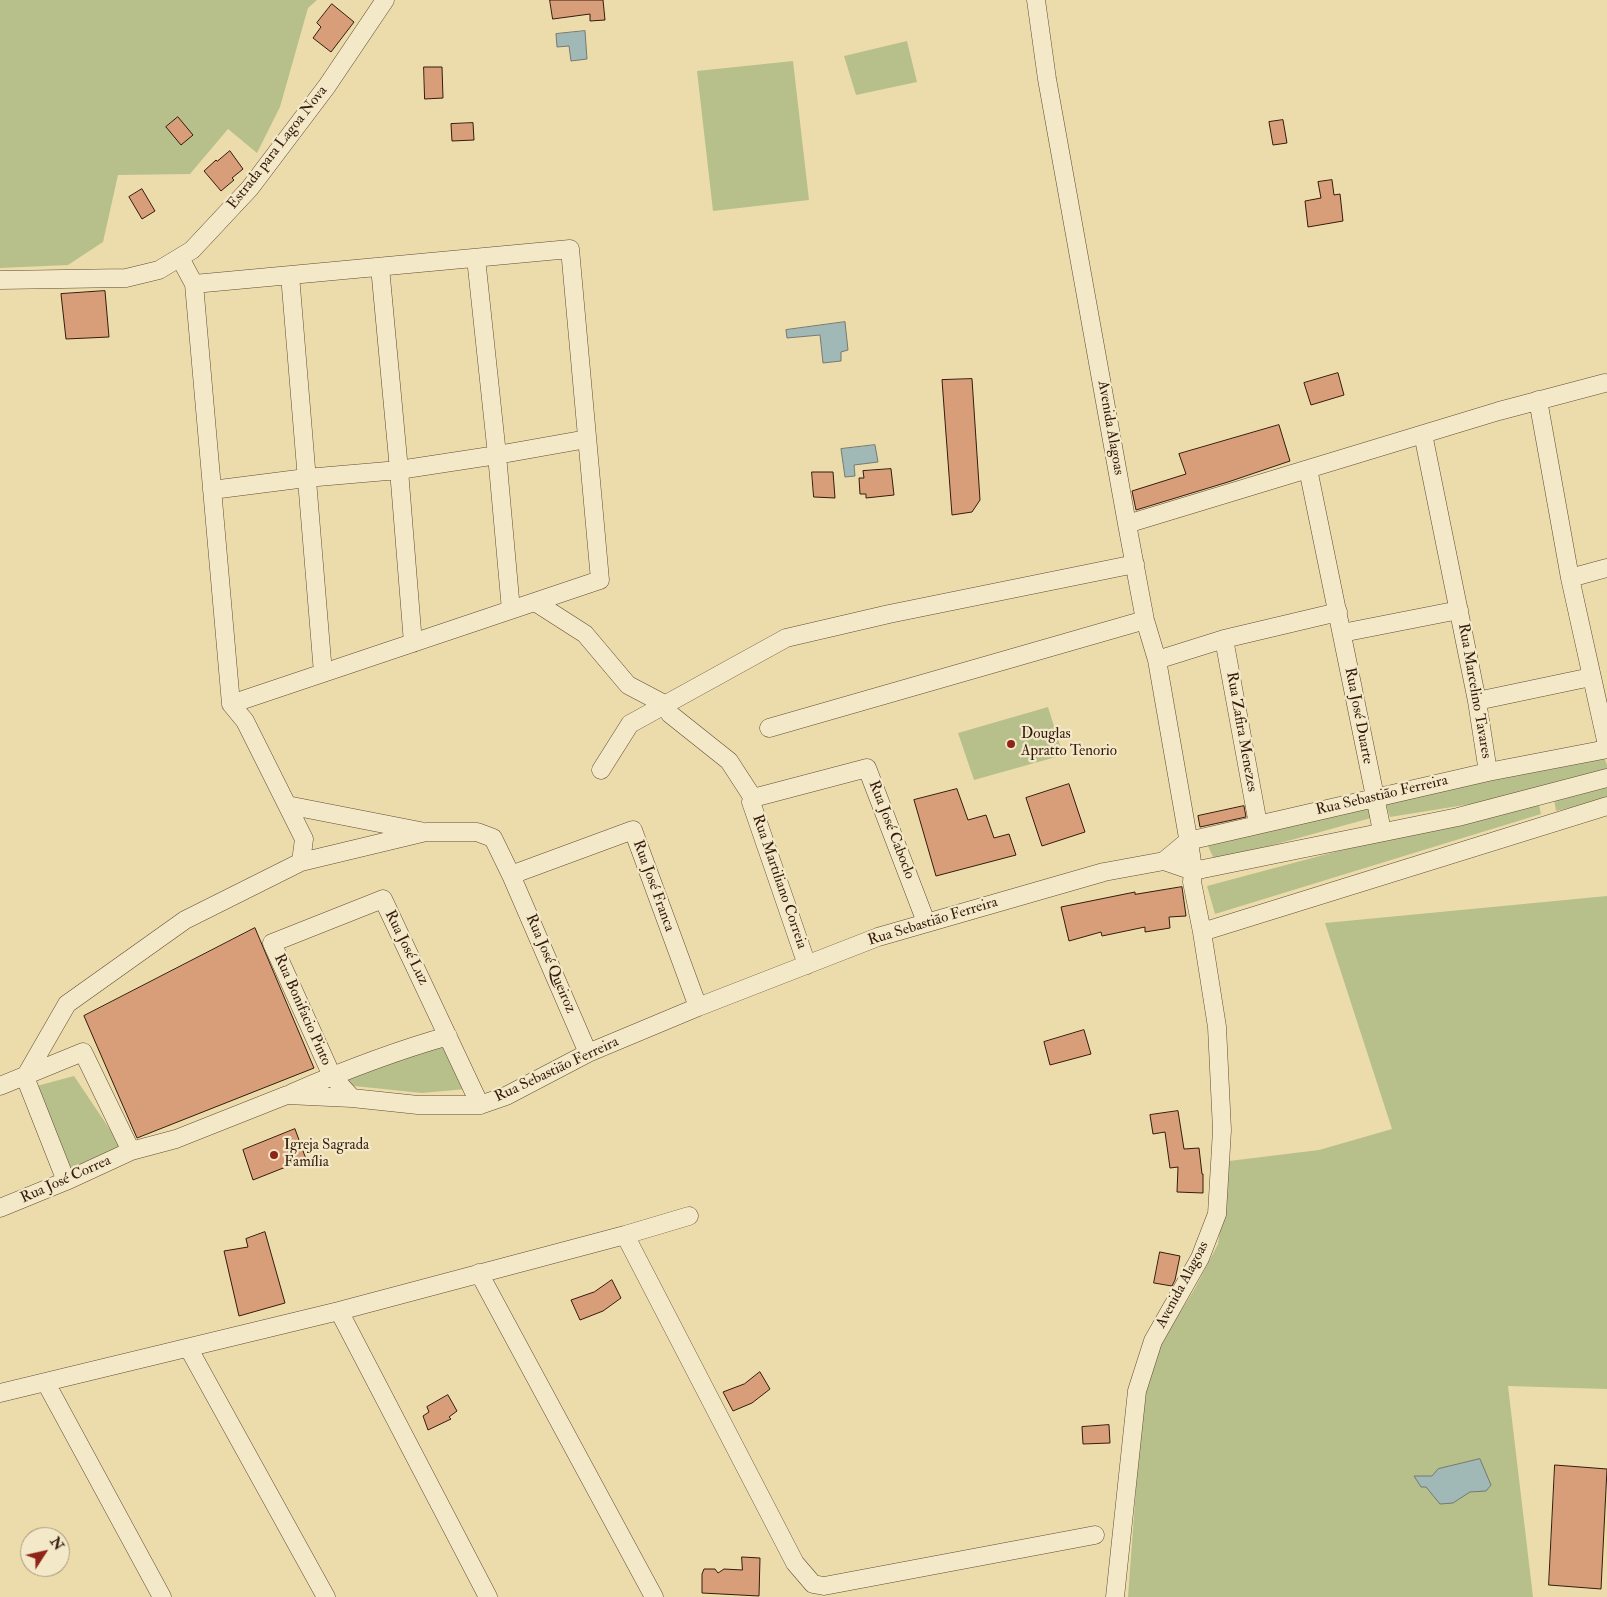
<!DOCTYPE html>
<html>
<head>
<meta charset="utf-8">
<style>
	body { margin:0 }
	#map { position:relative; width:1607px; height:1597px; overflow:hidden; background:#eddcab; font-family:"IM FELL Double Pica",serif }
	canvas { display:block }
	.north { position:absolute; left:20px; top:1527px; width:50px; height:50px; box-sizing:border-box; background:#f3e8c8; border:1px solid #a7967d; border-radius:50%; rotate:55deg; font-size:14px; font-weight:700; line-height:20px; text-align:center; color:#341b0d }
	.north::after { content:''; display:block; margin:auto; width:18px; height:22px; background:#8f2418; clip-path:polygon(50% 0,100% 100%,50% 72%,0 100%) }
</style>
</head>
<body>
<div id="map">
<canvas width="1607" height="1597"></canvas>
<div class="north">N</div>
</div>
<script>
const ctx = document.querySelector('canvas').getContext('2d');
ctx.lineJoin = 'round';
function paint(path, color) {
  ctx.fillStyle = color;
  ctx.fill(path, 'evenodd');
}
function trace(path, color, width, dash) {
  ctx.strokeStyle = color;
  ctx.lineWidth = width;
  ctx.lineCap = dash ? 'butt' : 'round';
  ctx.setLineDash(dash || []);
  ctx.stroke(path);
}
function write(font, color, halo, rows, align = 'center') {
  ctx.font = font + ' "IM FELL Double Pica",serif';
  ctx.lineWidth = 4.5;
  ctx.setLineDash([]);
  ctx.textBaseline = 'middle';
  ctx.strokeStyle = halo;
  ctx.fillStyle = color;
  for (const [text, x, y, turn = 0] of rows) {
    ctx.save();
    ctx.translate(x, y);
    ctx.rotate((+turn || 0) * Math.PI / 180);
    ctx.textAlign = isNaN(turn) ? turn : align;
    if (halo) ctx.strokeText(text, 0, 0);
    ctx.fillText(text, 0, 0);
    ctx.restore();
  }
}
paint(new Path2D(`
	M 0,0 L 317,0 L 308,8 L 280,107 L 257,153 L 228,129 L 190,174 L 118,175 L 103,242 L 68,265 L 0,268 Z
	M 907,41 L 917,82 L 856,95 L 844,56 Z
	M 793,61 L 809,200 L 713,211 L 697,71 Z
	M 1048,707 L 1063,755 L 974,780 L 958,733 Z
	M 1604,757 L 1607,765 L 1607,770 L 1508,798 L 1390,817 L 1385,801 Z
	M 1607,786 L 1607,799 L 1556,811 L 1554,799 Z
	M 1366,804 L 1371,818 L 1215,861 L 1208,846 Z
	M 1539,805 L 1541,814 L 1215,914 L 1207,886 L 1342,850 Z
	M 1607,896 L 1607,1389 L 1508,1386 L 1533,1597 L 1128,1597 L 1143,1393 L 1162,1341 L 1194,1290 L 1218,1244 L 1229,1161 L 1319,1150 L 1392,1129 L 1325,923 Z
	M 441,1043 L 466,1089 L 422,1093 L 354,1086 L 346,1077 Z
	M 74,1076 L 123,1149 L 68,1171 L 33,1087 Z`), '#b7c08a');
const water = new Path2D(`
	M 585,31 L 587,59 L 571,61 L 569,46 L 557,47 L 556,34 Z
	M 845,322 L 848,350 L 841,352 L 841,361 L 823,363 L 820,335 L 787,338 L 786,330 Z
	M 875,445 L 878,462 L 854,465 L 855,476 L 845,477 L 841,449 Z
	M 1480,1459 L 1491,1485 L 1486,1491 L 1470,1492 L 1453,1503 L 1440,1504 L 1426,1487 L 1421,1487 L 1414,1476 L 1432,1476 L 1438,1469 Z`);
paint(water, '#a0b8b6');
trace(water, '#757972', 1);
const building = new Path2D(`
	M 550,0 L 603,0 L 605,20 L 590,21 L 590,14 L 553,19 Z
	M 332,4 L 354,22 L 331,52 L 313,38 L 321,27 L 317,23 Z
	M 424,67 L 442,67 L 443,98 L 425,99 Z
	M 178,117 L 193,135 L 181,145 L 166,127 Z
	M 1283,120 L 1287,143 L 1273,145 L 1269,122 Z
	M 473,123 L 474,140 L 452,141 L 451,124 Z
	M 230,151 L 243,169 L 232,178 L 234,180 L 221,191 L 204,171 L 216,160 L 217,161 Z
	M 1332,180 L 1334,195 L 1340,194 L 1343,221 L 1308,227 L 1305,201 L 1321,198 L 1318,182 Z
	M 142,189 L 155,211 L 142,219 L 129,197 Z
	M 105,291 L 109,337 L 66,339 L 61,294 Z
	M 1338,373 L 1344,395 L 1311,405 L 1304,383 Z
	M 972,379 L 980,500 L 972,512 L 952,515 L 942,380 Z
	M 1279,425 L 1290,461 L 1228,482 L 1136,510 L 1132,491 L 1186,474 L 1179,454 Z
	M 891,469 L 894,495 L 866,498 L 866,494 L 860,494 L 859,478 L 864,478 L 863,471 Z
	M 812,472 L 833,472 L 835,498 L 814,497 Z
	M 1069,784 L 1085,832 L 1042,846 L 1026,798 Z
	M 957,789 L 968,820 L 986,815 L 994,838 L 1009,834 L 1016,855 L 936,876 L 914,800 Z
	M 1244,806 L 1246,817 L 1200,827 L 1198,816 Z
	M 1182,887 L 1186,916 L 1169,917 L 1170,928 L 1145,932 L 1145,927 L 1102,936 L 1101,932 L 1069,941 L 1061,907 L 1135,892 L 1135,894 Z
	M 255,928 L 314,1068 L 137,1138 L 84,1016 Z
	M 1084,1030 L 1091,1054 L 1050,1065 L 1044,1042 Z
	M 1178,1111 L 1184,1149 L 1199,1148 L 1202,1174 L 1203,1174 L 1203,1193 L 1177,1192 L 1178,1167 L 1170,1168 L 1165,1132 L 1153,1134 L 1150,1115 Z
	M 295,1129 L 306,1159 L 253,1180 L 243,1150 Z
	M 265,1232 L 285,1303 L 239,1316 L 224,1251 L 248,1247 L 246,1239 Z
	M 1160,1252 L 1180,1256 L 1175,1280 L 1172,1286 L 1154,1283 Z
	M 612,1280 L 621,1298 L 603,1311 L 580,1320 L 571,1300 L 594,1292 Z
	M 760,1372 L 770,1389 L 752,1403 L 733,1411 L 723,1392 L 744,1384 Z
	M 448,1395 L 457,1411 L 449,1417 L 451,1419 L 428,1430 L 423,1416 L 429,1412 L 427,1407 Z
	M 1109,1425 L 1110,1443 L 1083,1444 L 1082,1427 Z
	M 1555,1465 L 1607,1469 L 1601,1589 L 1549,1585 Z
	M 742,1557 L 760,1558 L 759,1596 L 702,1593 L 702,1574 L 704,1569 L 715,1569 L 718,1573 L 724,1569 L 742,1570 Z`);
paint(building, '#d89e79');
trace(building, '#341b0d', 1);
const street = new Path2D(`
	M 1036,0 L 1047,79 L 1127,524 L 1145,620 L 1157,660 L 1191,855 L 1193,871 L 1192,882 L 1202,932 L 1217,1027 L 1222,1130 L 1217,1214 L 1200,1258 L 1153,1341 L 1137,1391 L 1115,1597
	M 476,258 L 497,455 L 511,610
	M 380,267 L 399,470 L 413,643
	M 290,275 L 323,673
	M 0,280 L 126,278 L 159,270 L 192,250 L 250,188 L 327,86 L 385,0
	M 194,284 L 570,249 L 600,580 L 231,704
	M 1538,400 L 1570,578 L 1607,745
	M 1423,434 L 1477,701 L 1488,772
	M 1308,469 L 1382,831
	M 212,490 L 306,478 L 399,470 L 497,455 L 587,439
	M 1127,524 L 1499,411 L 1605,383
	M 1570,578 L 1607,568
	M 535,602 L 585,634 L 628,685 L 666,705 L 670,714 L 729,761 L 753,798
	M 1342,633 L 1459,610
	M 1224,639 L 1258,824
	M 1157,660 L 1224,639 L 1338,612
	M 1477,701 L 1591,677
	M 769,728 L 1145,620
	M 601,770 L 630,724 L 786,638 L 889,614 L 1135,564
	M 287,805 L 420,831
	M 1164,861 L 1193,871 L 1458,817 L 1607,778
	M 301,862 L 426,832 L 477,832 L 493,838 L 511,875 L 588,1053
	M 511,875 L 633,830 L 698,1007
	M 1202,932 L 1607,806
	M 807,965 L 751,802 L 753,798 L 867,768 L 926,922
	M 0,1086 L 83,1052 L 131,1151
	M 292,1093 C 343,1071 395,1051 448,1036
	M 352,1098 L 332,1076 L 272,943 L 383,899 L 480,1105
	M 66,1181 L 25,1077 L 67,1004 L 185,920 L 301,862 L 304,839 L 245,721 L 231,704 L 194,284 L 180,258
	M 0,1208 L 66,1181 L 131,1151 L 176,1139 L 287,1095 L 352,1098 L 418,1105 L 480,1105 L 506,1096 L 588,1053 L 698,1007 L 878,937 L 1104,872 L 1164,861 L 1188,841 L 1488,772 L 1607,749
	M 625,1235 L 795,1563 L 813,1584 L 824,1586 L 1095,1535
	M 479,1273 L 654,1597
	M 339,1311 L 488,1597
	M 189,1349 L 326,1597
	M 46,1383 L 162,1597
	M 0,1393 L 339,1311 L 625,1235 L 689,1216`);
trace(street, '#624b34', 19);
trace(street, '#f3e8c8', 18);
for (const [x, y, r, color] of [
	[1011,744,5,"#8f2418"],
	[274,1155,5,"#8f2418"]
]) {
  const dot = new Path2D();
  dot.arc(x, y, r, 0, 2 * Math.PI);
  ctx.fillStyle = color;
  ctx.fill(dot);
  trace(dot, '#f3e8c8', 2);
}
write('15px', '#341b0d', '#f3e8c8', [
	["Estrada para Lagoa Nova",278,148,-52],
	["Avenida Alagoas",1110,428,80],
	["Rua Marcelino Tavares",1474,691,80],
	["Rua José Duarte",1358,716,79],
	["Rua Zafira Menezes",1241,732,80],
	["Rua Sebastião Ferreira",1382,796,-13],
	["Rua José Caboclo",891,830,69],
	["Rua Martiliano Correia",779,882,71],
	["Rua José Franca",653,886,70],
	["Rua Sebastião Ferreira",933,922,-17],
	["Rua José Luz",406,948,64],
	["Rua José Queiroz",550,964,67],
	["Rua Bonifacio Pinto",302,1010,66],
	["Rua Sebastião Ferreira",557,1070,-25],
	["Rua José Correa",66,1180,-24],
	["Avenida Alagoas",1183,1285,-62]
]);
write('15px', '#341b0d', '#f3e8c8', [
	["Douglas",1021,735],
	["Apratto Tenorio",1021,752],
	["Igreja Sagrada",284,1146],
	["Família",284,1163]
], 'left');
</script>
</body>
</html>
